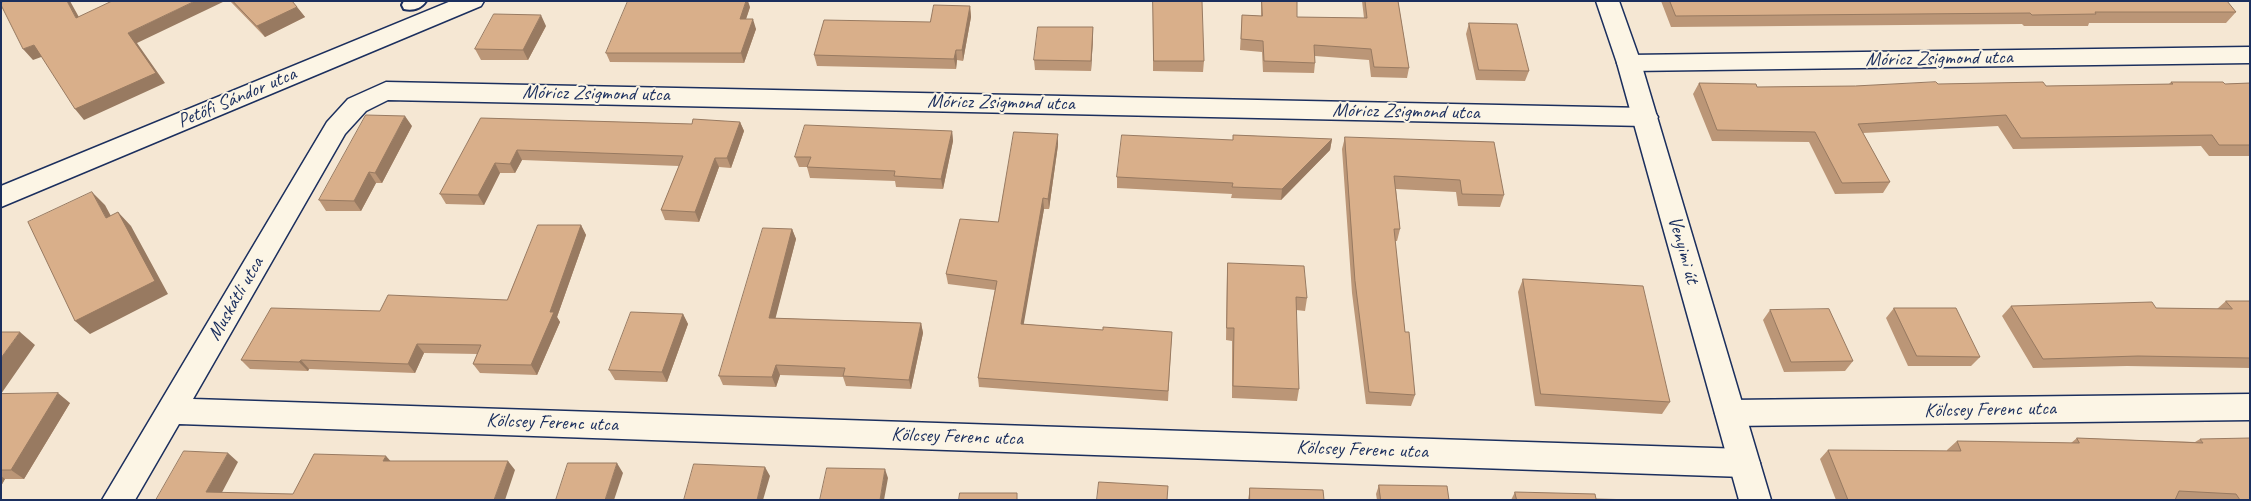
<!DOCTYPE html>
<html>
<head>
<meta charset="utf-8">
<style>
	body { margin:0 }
	#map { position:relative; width:2251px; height:501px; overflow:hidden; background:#f5e7d3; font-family:Caveat,sans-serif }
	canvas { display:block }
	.frame { position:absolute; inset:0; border:2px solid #1b2f5e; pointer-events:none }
</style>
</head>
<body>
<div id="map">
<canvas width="2251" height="501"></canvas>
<div class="frame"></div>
</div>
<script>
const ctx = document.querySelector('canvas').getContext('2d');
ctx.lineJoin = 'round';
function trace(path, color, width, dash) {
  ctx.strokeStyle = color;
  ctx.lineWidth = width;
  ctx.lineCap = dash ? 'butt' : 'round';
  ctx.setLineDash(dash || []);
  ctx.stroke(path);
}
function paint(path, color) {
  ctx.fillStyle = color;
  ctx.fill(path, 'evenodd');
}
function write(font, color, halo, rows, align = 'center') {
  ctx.font = font + ' Caveat,sans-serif';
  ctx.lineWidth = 4;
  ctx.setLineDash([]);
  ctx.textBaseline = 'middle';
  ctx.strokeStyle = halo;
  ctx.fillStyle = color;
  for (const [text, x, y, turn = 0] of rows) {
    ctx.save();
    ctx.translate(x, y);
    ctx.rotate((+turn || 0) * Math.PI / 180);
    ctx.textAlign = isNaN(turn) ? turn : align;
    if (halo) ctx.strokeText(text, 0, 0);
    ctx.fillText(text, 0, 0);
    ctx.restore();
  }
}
const lane = new Path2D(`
	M 404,1 L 426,1 C 421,9 412,11 404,9 L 402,5 Z`);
const street = new Path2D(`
	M 2250,47 L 2250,63 L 1629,71 L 1620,69 L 1617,63 L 1620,57 L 1629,55 Z
	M 386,82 L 1645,108 L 1654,111 L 1658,117 L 1654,123 L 1645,126 L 388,100 L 366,111 L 345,134 L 193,399 L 1744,449 L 1755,453 L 1760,463 L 1755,473 L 1744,477 L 179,424 L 135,500 L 102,500 L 327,122 L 348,99 Z
	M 2250,394 L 2250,420 L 1730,426 L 1719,422 L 1715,413 L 1719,404 L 1730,400 Z`);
const secondary = new Path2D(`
	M 451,1 L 484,1 L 481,6 L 1,207 L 1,186 Z
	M 1596,1 L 1619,1 L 1641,63 L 1771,500 L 1739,500 L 1617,63 Z`);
trace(lane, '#1b2f5e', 4);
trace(street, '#1b2f5e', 3);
trace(secondary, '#1b2f5e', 3);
paint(lane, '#fcf5e5');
paint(street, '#fcf5e5');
paint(secondary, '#fcf5e5');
paint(new Path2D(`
	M 230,1 L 292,1 L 305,17 L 265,37 Z
	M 1153,1 L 1204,61 L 1203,72 L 1153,71 Z
	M 1261,1 L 1297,1 L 1297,17 L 1364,18 L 1362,1 L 1398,1 L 1409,68 L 1407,78 L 1371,77 L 1369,60 L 1315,56 L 1315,63 L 1314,73 L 1263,72 L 1262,52 L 1240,50 L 1242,15 L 1261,16 Z
	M 1661,1 L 2227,1 L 2236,12 L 2226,23 L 2089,23 L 2088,26 L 2024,26 L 2022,24 L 1671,27 Z
	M 970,6 L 971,17 L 963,61 L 957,60 L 956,69 L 817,66 L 814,55 L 930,22 Z
	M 750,7 L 746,19 L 756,29 L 744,63 L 610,62 L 606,53 Z
	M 1469,23 L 1529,71 L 1525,81 L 1476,80 L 1466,34 Z
	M 546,26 L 528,60 L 481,60 L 475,49 Z
	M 1093,27 L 1093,38 L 1091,71 L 1035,70 L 1034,60 Z
	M 2171,82 L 2225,84 L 2250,83 L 2250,156 L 2209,156 L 2201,146 L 2013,149 L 1998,126 L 1863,133 L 1890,182 L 1883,193 L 1835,194 L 1809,142 L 1712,141 L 1693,94 L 1699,83 L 1757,87 L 1855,86 L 1938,84 L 2046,86 L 2169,84 Z
	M 481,118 L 692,124 L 740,122 L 744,131 L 731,168 L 719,167 L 699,222 L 665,220 L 661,210 L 679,166 L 522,160 L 515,173 L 500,173 L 484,205 L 446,204 L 440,194 Z
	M 412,126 L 382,183 L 376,183 L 361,211 L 326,211 L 319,200 Z
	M 952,131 L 953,141 L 943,189 L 896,187 L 895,181 L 810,178 L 807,167 L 799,167 L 795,157 Z
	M 1233,135 L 1332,139 L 1330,150 L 1281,200 L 1231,198 L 1232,194 L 1117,188 L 1117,177 L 1233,140 Z
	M 1345,137 L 1504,195 L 1500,207 L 1458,206 L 1456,192 L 1396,189 L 1400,229 L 1397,241 L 1395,241 L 1405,332 L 1415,395 L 1411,406 L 1366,404 L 1352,293 L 1342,149 Z
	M 1058,145 L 1049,209 L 1044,209 L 1023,324 L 1103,330 L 1172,332 L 1168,401 L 979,387 L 978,378 L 995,290 L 948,284 L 946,274 L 998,222 Z
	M 581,225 L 586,235 L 557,317 L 560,322 L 537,375 L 480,373 L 473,364 L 477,354 L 424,353 L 415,373 L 309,369 L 308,371 L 250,369 L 241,360 L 380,311 L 507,300 Z
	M 792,229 L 796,239 L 775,318 L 921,323 L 923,333 L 911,389 L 846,386 L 843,377 L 780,375 L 776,387 L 723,385 L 719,376 Z
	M 1228,263 L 1307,298 L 1305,311 L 1296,310 L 1299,389 L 1297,401 L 1232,398 L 1232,341 L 1226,340 L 1227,276 Z
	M 1523,279 L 1670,402 L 1662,414 L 1535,406 L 1518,292 Z
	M 2226,301 L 2250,301 L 2250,368 L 2127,366 L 2033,368 L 2002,316 L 2011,306 L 2217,309 Z
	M 1894,308 L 1980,357 L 1971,366 L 1908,366 L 1886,318 Z
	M 1770,310 L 1853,361 L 1845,371 L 1784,372 L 1763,320 Z
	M 683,314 L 688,324 L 667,382 L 615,380 L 609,370 Z
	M 1,394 L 70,403 L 24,479 L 5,479 L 1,486 Z
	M 2077,438 L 2195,442 L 2200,439 L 2250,500 L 1836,500 L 1820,459 L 1828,450 L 1947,451 L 1947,450 L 1957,441 L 2071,443 Z
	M 1379,485 L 1449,500 L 1377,500 L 1376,494 Z
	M 1250,488 L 1324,500 L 1248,500 Z
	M 1515,492 L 1596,499 L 1637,500 L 1511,500 Z`), '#bb9677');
paint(new Path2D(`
	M 67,1 L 70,1 L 85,28 L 76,18 Z
	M 195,1 L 225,1 L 137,43 L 165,83 L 84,120 L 75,109 L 128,33 Z
	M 746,1 L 748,1 L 750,7 L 743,28 L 740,19 Z
	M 970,6 L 971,17 L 963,61 L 962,50 Z
	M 297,7 L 305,17 L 265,37 L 257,26 Z
	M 541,15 L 546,26 L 528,60 L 523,50 Z
	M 753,19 L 756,29 L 744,63 L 741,53 Z
	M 1093,27 L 1093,38 L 1091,71 L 1091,61 Z
	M 34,45 L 44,56 L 33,60 L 23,49 Z
	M 956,50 L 957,60 L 956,69 L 954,59 Z
	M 405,116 L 412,126 L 382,183 L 375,173 Z
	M 740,122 L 744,131 L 731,168 L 727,158 Z
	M 952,131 L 953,141 L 943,189 L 941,179 Z
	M 1058,134 L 1058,145 L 1049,209 L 1048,199 Z
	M 1332,139 L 1330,150 L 1281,200 L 1282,189 Z
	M 517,150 L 522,160 L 515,173 L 510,164 Z
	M 715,158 L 719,167 L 699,222 L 695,212 Z
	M 495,163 L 500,173 L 484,205 L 478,195 Z
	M 369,172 L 376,183 L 361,211 L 354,201 Z
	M 92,192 L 105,205 L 119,231 L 106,218 Z
	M 1043,198 L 1044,209 L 1022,334 L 1021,324 Z
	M 118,212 L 131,226 L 168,294 L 90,334 L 75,321 Z
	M 581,225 L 586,235 L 557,317 L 560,322 L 537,375 L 531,365 Z
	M 792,229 L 796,239 L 773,328 L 769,318 Z
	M 683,314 L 688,324 L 667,382 L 662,372 Z
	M 921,323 L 923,333 L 911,389 L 909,380 Z
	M 20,332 L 35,345 L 1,394 L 1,358 Z
	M 417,344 L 424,353 L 415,373 L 408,364 Z
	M 301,360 L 309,369 L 308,371 L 299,362 Z
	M 776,365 L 780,375 L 776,387 L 772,377 Z
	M 58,393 L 70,403 L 24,479 L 11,470 Z
	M 228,453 L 238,462 L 218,500 L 206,492 Z
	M 386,456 L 394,465 L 383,461 Z
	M 508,461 L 515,470 L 505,500 L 494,500 Z
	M 617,463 L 623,473 L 614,500 L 605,500 Z
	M 765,467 L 770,476 L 763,500 L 757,500 Z
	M 885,469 L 888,478 L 884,500 L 880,500 Z
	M 1,476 L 5,479 L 1,486 Z`), '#987a61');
const building = new Path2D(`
	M 5,1 L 67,1 L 76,18 L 112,1 L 195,1 L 128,33 L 156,73 L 75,109 L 34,45 L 23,49 L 1,5 L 1,3 Z
	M 233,1 L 292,1 L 297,7 L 257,26 Z
	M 628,1 L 746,1 L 740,19 L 753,19 L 741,53 L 606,53 Z
	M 1153,1 L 1202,1 L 1204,61 L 1154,61 Z
	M 1262,1 L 1297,1 L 1297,17 L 1367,18 L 1365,1 L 1398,1 L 1409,68 L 1374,67 L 1371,49 L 1314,45 L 1315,63 L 1264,61 L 1263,41 L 1241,39 L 1242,15 L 1262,16 Z
	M 1670,1 L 2227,1 L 2236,12 L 2095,12 L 2096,14 L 2032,15 L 2030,13 L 1676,16 Z
	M 934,5 L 970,6 L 962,50 L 956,50 L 954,59 L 814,55 L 824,20 L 930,22 Z
	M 494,14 L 541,15 L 523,50 L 475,49 Z
	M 1469,23 L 1517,24 L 1529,71 L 1479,70 Z
	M 1038,27 L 1093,27 L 1091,61 L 1034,60 Z
	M 1936,82 L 1938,84 L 2043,82 L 2046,86 L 2173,84 L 2171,82 L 2223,82 L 2225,84 L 2250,83 L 2250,145 L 2219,145 L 2212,135 L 2021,138 L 2006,115 L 1858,124 L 1890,182 L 1842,183 L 1815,132 L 1717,130 L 1699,83 L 1756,84 L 1757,87 L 1855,86 Z
	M 366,115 L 405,116 L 375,173 L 369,172 L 354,201 L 319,200 Z
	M 481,118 L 692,124 L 693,119 L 740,122 L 727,158 L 715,158 L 695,212 L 661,210 L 683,156 L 517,150 L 510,164 L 495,163 L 478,195 L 440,194 Z
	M 805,125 L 952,131 L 941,179 L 894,176 L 895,171 L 807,167 L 811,157 L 795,157 Z
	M 1014,132 L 1058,134 L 1048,199 L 1043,198 L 1021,324 L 1103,330 L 1103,327 L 1172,332 L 1168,391 L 978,378 L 997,281 L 946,274 L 960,219 L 998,222 Z
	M 1122,135 L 1233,140 L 1233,135 L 1332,139 L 1282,189 L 1232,187 L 1233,183 L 1117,177 Z
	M 1345,137 L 1494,142 L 1504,195 L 1462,194 L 1460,180 L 1394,176 L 1400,229 L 1394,229 L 1405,332 L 1409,332 L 1415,395 L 1369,392 L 1355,281 Z
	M 92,192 L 106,218 L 118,212 L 155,281 L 75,321 L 28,222 Z
	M 538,225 L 581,225 L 550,312 L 554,312 L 531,365 L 473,364 L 481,345 L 417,344 L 408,364 L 301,360 L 299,362 L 241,360 L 271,308 L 380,311 L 388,295 L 507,300 Z
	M 763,228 L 792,229 L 769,318 L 921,323 L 909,380 L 843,376 L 845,368 L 776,365 L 772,377 L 719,376 Z
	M 1228,263 L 1304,266 L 1307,298 L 1296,297 L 1299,389 L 1233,386 L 1234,328 L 1227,328 Z
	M 1523,279 L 1643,286 L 1670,402 L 1541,394 Z
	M 2226,301 L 2250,301 L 2250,358 L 2138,356 L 2043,359 L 2011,306 L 2152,302 L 2156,308 L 2232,309 Z
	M 1894,308 L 1956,308 L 1980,357 L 1917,356 Z
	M 1829,309 L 1853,361 L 1791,362 L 1770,310 Z
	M 631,312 L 683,314 L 662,372 L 609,370 Z
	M 1,332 L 20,332 L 1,358 Z
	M 58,393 L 11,470 L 1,470 L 1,394 Z
	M 2077,438 L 2203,443 L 2200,439 L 2250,438 L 2250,500 L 2240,500 L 2236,494 L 2179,491 L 2175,500 L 1848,500 L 1828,450 L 1961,451 L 1957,441 L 2079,443 Z
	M 184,451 L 228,453 L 206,492 L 293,494 L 314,454 L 386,456 L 383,461 L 508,461 L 494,500 L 156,500 Z
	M 568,463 L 617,463 L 605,500 L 556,500 Z
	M 694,464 L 765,467 L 757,500 L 684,500 Z
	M 827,468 L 885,469 L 880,500 L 820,500 Z
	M 1099,482 L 1168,486 L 1167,500 L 1097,500 Z
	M 1379,485 L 1447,486 L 1449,500 L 1381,500 Z
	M 1250,488 L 1323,490 L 1324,500 L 1250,500 Z
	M 1515,492 L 1595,494 L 1596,499 L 1637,500 L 1517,500 Z
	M 960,493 L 1017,493 L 1017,500 L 959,500 Z`);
paint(building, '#d9af8a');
trace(building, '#987a61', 1);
write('20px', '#1b2f5e', '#fcf5e5', [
	["Móricz Zsigmond utca",1939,59,-1],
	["Móricz Zsigmond utca",596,94,1],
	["Petőfi Sándor utca",237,98,-23],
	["Móricz Zsigmond utca",1001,103,1],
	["Móricz Zsigmond utca",1406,112,1],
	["Venyimi út",1683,250,74],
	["Muskátli utca",236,299,-60],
	["Kölcsey Ferenc utca",1990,410,-1],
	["Kölcsey Ferenc utca",552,423,2],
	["Kölcsey Ferenc utca",957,437,2],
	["Kölcsey Ferenc utca",1362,450,2]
]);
</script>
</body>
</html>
